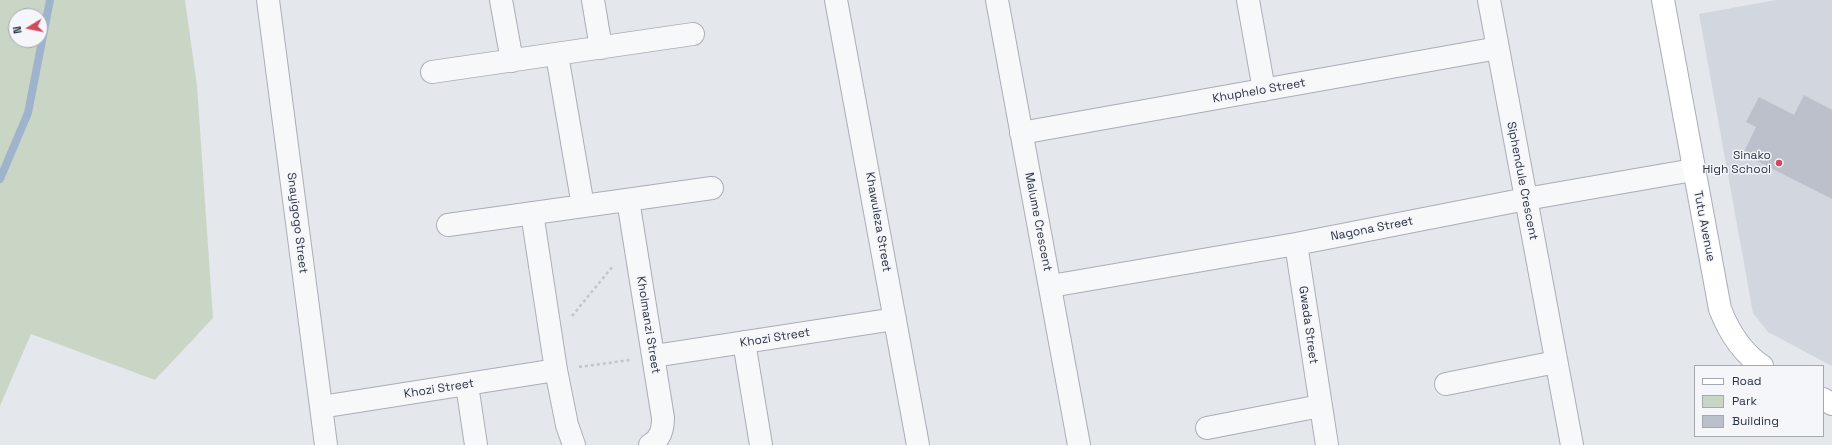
<!DOCTYPE html>
<html>
<head>
<meta charset="utf-8">
<style>
	body { margin:0 }
	#map { position:relative; width:1832px; height:445px; overflow:hidden; background:#e4e7ec; font-family:"Space Grotesk",sans-serif }
	canvas { display:block }
	.legend { position:absolute; left:1694px; top:365px; width:130px; height:72px; box-sizing:border-box; background:#f4f6f9; border:1px solid #a4a8b1; margin:0; padding:5px 7px; list-style:none; font-size:12px; color:#2b3445 }
	.legend li { display:flex; align-items:center; gap:8px; height:20px }
	.legend b { width:20px; border:1px solid #a4a8b1 }
	.north { position:absolute; left:8px; top:8px; width:40px; height:40px; box-sizing:border-box; background:#f4f6f9; border:1px solid #a4a8b1; border-radius:50%; rotate:260deg; font-size:11px; font-weight:700; line-height:16px; text-align:center; color:#2b3445 }
	.north::after { content:''; display:block; margin:auto; width:14px; height:18px; background:#d1495b; clip-path:polygon(50% 0,100% 100%,50% 72%,0 100%) }
</style>
</head>
<body>
<div id="map">
<canvas width="1832" height="445"></canvas>
<ul class="legend">
<li><b style="height:5px;background:#fff"></b>Road</li>
<li><b style="height:11px;background:#c9d6c5"></b>Park</li>
<li><b style="height:11px;background:#bbc0ca"></b>Building</li>
</ul>
<div class="north">N</div>
</div>
<script>
const ctx = document.querySelector('canvas').getContext('2d');
ctx.lineJoin = 'round';
function paint(path, color) {
  ctx.fillStyle = color;
  ctx.fill(path, 'evenodd');
}
function trace(path, color, width, dash) {
  ctx.strokeStyle = color;
  ctx.lineWidth = width;
  ctx.lineCap = dash ? 'butt' : 'round';
  ctx.setLineDash(dash || []);
  ctx.stroke(path);
}
function write(font, color, halo, rows, align = 'center') {
  ctx.font = font + ' "Space Grotesk",sans-serif';
  ctx.lineWidth = 3;
  ctx.setLineDash([]);
  ctx.textBaseline = 'middle';
  ctx.strokeStyle = halo;
  ctx.fillStyle = color;
  for (const [text, x, y, turn = 0] of rows) {
    ctx.save();
    ctx.translate(x, y);
    ctx.rotate((+turn || 0) * Math.PI / 180);
    ctx.textAlign = isNaN(turn) ? turn : align;
    if (halo) ctx.strokeText(text, 0, 0);
    ctx.fillText(text, 0, 0);
    ctx.restore();
  }
}
paint(new Path2D(`
	M 1776,0 L 1832,0 L 1832,366 L 1768,332 L 1753,313 L 1699,14 Z`), '#d2d6de');
paint(new Path2D(`
	M 0,0 L 185,0 L 197,86 L 213,318 L 155,380 L 31,334 L 0,406 ZM 16,16 L 40,16 L 40,40 L 16,40 Z`), '#c9d6c5');
trace(new Path2D(`
	M 0,179 L 28,113 L 50,0`), '#9fb4cc', 8);
paint(new Path2D(`
	M 1804,95 L 1832,110 L 1832,199 L 1743,154 L 1756,127 L 1746,122 L 1759,97 L 1794,115 Z`), '#bbc0ca');
const street = new Path2D(`
	M 268,0 L 326,445
	M 501,0 L 512,61
	M 593,0 L 601,48
	M 836,0 L 918,445
	M 997,0 L 1079,445
	M 1248,0 L 1264,90
	M 1489,0 L 1572,445
	M 557,55 L 583,206
	M 432,72 L 693,34
	M 1021,133 L 1498,48
	M 628,200 L 663,418 C 663,429 661,439 650,445
	M 532,213 L 556,370 L 567,425 L 574,445
	M 448,225 L 712,188
	M 1296,244 L 1327,445
	M 1051,286 L 1296,244 L 1526,199 L 1693,170
	M 744,342 L 761,445
	M 654,356 L 895,319
	M 1446,384 L 1556,362
	M 467,385 L 476,445
	M 321,407 L 556,370
	M 1207,428 L 1320,406`);
const secondary = new Path2D(`
	M 1663,0 L 1720,309 C 1729,332 1741,352 1762,366
	M 1823,399 L 1832,404`);
trace(street, '#a9aeb7', 24);
trace(secondary, '#a9aeb7', 24);
trace(new Path2D(`
	M 572,316 L 613,266
	M 579,367 L 630,360`), '#c2c5cb', 2.5, [3, 3]);
trace(street, '#f7f8fa', 22);
trace(secondary, '#fff', 22);
for (const [x, y, r, color] of [
	[1779,163,4,"#d1495b"]
]) {
  const dot = new Path2D();
  dot.arc(x, y, r, 0, 2 * Math.PI);
  ctx.fillStyle = color;
  ctx.fill(dot);
  trace(dot, '#f4f6f9', 1.5);
}
write('12px', '#2b3445', '#f4f6f9', [
	["Khuphelo Street",1259,91,-10],
	["Siphendule Crescent",1522,181,79],
	["Khawuleza Street",878,222,80],
	["Malume Crescent",1038,222,79],
	["Snayigogo Street",297,223,83],
	["Tutu Avenue",1704,226,79],
	["Nagona Street",1372,229,-11],
	["Kholmanzi Street",648,325,81],
	["Gwada Street",1308,325,82],
	["Khozi Street",775,338,-9],
	["Khozi Street",439,389,-9]
]);
write('12px', '#2b3445', '#f4f6f9', [
	["Sinako",1771,156],
	["High School",1771,170]
], 'right');
</script>
</body>
</html>
